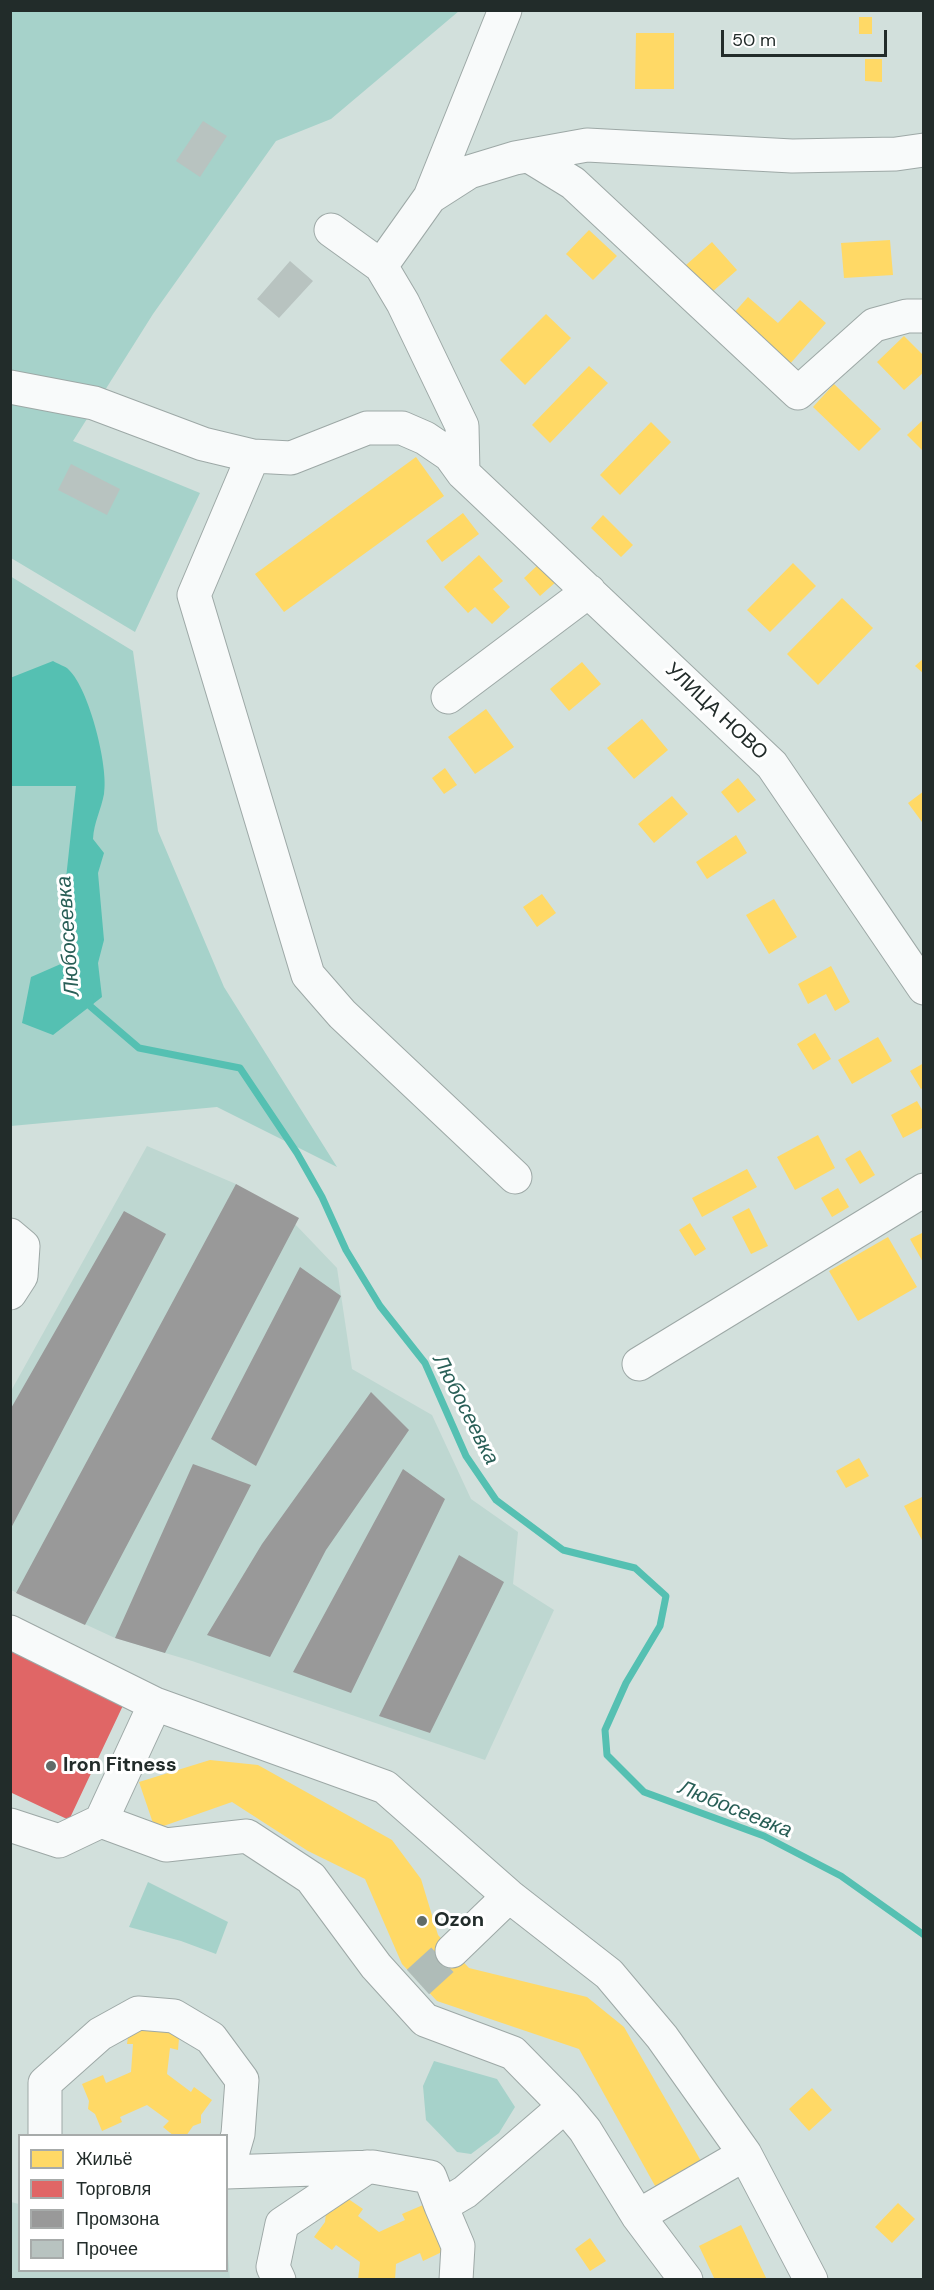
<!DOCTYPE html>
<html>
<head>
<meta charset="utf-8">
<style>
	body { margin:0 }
	#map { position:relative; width:934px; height:2290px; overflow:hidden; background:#d2e0dc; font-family:"DM Sans",sans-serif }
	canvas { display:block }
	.frame { position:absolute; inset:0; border:12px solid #222c2a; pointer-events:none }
	.legend { position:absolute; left:18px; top:2134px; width:210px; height:138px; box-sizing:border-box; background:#fff; border:2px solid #a7abaa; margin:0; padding:8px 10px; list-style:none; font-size:18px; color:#222c2a }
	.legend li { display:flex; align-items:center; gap:12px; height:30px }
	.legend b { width:30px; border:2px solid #a7abaa }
	.scale { position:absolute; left:721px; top:30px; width:166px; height:27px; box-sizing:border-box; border:3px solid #222c2a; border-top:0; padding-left:8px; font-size:18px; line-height:21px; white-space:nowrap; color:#222c2a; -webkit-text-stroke:4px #fff; paint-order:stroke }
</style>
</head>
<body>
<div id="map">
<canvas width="934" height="2290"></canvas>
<div class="frame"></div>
<ul class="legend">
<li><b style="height:16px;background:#ffd966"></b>Жильё</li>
<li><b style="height:16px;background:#e06666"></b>Торговля</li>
<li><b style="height:16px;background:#999"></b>Промзона</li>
<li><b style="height:16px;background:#b8c3c0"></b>Прочее</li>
</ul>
<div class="scale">50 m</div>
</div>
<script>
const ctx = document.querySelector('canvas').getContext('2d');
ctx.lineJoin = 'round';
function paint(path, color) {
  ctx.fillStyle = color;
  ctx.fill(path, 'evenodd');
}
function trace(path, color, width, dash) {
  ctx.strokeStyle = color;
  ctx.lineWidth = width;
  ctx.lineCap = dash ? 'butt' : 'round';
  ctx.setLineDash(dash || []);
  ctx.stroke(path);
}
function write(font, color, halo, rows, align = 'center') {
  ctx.font = font + ' "DM Sans",sans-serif';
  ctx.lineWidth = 6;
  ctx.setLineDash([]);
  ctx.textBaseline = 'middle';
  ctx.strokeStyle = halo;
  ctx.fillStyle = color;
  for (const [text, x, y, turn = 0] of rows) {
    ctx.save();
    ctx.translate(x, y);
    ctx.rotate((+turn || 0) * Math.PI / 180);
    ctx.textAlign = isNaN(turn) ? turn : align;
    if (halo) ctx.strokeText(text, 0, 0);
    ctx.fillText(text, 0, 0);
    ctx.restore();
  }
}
paint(new Path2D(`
	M 147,1146 L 236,1184 L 294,1223 L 337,1268 L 352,1369 L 432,1415 L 471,1499 L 518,1532 L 513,1584 L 554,1610 L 485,1760 L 192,1661 L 115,1638 L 11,1590 L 11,1391 Z
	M 11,2202 L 19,2204 L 20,2270 L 226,2270 L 227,2241 L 230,2279 L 11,2279 Z`), '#bed7d1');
paint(new Path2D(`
	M 11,11 L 459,11 L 331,119 L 276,141 L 153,314 L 73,441 L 200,493 L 135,632 L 11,558 Z
	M 10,576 L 133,651 L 158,831 L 224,987 L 337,1167 L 217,1107 L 11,1126 Z
	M 148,1882 L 228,1922 L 216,1954 L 181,1941 L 129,1927 Z
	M 434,2061 L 497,2079 L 515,2107 L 499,2133 L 471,2154 L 457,2152 L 426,2120 L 423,2086 Z`), '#a6d2ca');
paint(new Path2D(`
	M 53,661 C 57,664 66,666 69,670 C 89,689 109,767 104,794 C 101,810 94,822 93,839 L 104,853 L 98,873 L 104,940 L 98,963 L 102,997 L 53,1035 L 22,1023 L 31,977 L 63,963 L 63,906 L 76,786 L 12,786 L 11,784 L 10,678 Z`), '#55c0b2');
paint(new Path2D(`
	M 859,17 L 872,17 L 872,34 L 859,34 Z
	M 636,33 L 674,33 L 674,89 L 635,89 Z
	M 865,59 L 882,59 L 882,82 L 865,81 Z
	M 589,230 L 617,256 L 593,280 L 566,254 Z
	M 890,240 L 893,275 L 844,278 L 841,243 Z
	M 712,242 L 737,270 L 711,293 L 686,265 Z
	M 748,297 L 778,323 L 800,300 L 826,323 L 782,373 L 726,322 Z
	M 546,314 L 571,338 L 525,385 L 500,360 Z
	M 904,336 L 924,356 L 924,372 L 904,390 L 877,362 Z
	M 589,366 L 608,383 L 550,443 L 532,425 Z
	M 834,384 L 881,429 L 859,451 L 813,407 Z
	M 924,419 L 924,452 L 907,435 Z
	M 651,422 L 671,442 L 620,495 L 600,475 Z
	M 416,457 L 444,496 L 284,612 L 255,574 Z
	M 463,513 L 479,534 L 442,562 L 426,541 Z
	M 603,515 L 633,545 L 621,557 L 591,528 Z
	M 479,555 L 503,581 L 493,589 L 510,607 L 492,624 L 475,607 L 468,613 L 444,587 Z
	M 540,563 L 557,581 L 540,596 L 524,578 Z
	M 793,563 L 816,586 L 770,632 L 747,610 Z
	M 842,598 L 873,628 L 818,685 L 787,654 Z
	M 924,658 L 924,674 L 915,666 Z
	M 582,662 L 601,684 L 569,711 L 550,689 Z
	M 486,709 L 514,747 L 475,774 L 448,737 Z
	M 642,719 L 668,750 L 634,779 L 607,748 Z
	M 445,768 L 457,785 L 444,794 L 432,778 Z
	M 738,778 L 756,800 L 738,813 L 721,792 Z
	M 924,791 L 924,820 L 922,822 L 908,803 Z
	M 672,796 L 688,814 L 654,843 L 638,824 Z
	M 736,835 L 747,853 L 707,879 L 696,862 Z
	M 542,894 L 556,913 L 537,927 L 523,907 Z
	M 774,899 L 797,937 L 769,954 L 746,915 Z
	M 831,966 L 850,1002 L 835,1011 L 826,994 L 808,1004 L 798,984 Z
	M 815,1033 L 831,1059 L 813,1070 L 797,1044 Z
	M 878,1037 L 892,1061 L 852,1084 L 838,1060 Z
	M 924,1063 L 924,1087 L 921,1089 L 910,1071 Z
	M 917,1101 L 924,1113 L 924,1127 L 903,1138 L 891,1115 Z
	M 818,1135 L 835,1168 L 795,1190 L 777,1157 Z
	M 860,1150 L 875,1175 L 860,1184 L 845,1159 Z
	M 747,1169 L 757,1187 L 702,1217 L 692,1198 Z
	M 838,1188 L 849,1207 L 832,1217 L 821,1198 Z
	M 749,1208 L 768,1246 L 751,1254 L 732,1217 Z
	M 690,1223 L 706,1249 L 695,1256 L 679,1230 Z
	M 924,1232 L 924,1264 L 910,1239 Z
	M 888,1237 L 917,1287 L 858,1321 L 829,1271 Z
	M 859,1458 L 869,1476 L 846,1488 L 836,1471 Z
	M 924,1496 L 924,1539 L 922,1540 L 904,1506 Z
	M 210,1760 L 258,1765 L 392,1840 L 421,1879 L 438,1935 L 469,1968 L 587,1997 L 624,2027 L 705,2168 L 659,2193 L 579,2049 L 437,2001 L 402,1964 L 365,1879 L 308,1851 L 232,1802 L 155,1829 L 139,1782 Z
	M 130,2022 L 180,2027 L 178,2050 L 170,2048 L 167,2074 L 191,2092 L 194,2087 L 212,2100 L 201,2115 L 201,2123 L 193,2126 L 186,2136 L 174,2136 L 163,2127 L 169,2121 L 147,2105 L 120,2117 L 122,2122 L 102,2131 L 95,2114 L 88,2109 L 89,2101 L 82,2084 L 103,2075 L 106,2083 L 131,2072 L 133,2044 L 127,2044 Z
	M 812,2088 L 832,2110 L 809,2131 L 789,2109 Z
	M 344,2196 L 363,2209 L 358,2216 L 379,2232 L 405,2220 L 402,2214 L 423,2205 L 444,2251 L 423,2261 L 420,2253 L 396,2264 L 395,2280 L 358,2280 L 360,2262 L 336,2245 L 332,2250 L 314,2237 L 325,2222 L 326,2213 L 333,2211 Z
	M 898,2203 L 915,2219 L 892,2243 L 875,2227 Z
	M 741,2225 L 767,2280 L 715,2280 L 699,2246 Z
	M 590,2238 L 606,2261 L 590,2271 L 575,2249 Z`), '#ffd966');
paint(new Path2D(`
	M 10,1641 L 127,1697 L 69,1820 L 12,1793 L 10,1795 Z`), '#e06666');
paint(new Path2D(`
	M 236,1184 L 299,1218 L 85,1625 L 16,1593 Z
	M 124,1211 L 166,1234 L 10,1530 L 10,1410 Z
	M 300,1267 L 341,1296 L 256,1466 L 211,1439 Z
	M 371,1392 L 409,1430 L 326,1550 L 270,1657 L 207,1635 L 262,1544 Z
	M 193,1464 L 251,1485 L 165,1653 L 115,1638 Z
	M 403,1469 L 445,1499 L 351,1693 L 293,1672 Z
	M 459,1555 L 504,1582 L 430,1733 L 379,1716 Z`), '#999');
trace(new Path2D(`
	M 90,997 L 90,1006 L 139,1048 L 240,1068 L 297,1153 L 322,1197 L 346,1250 L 380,1306 L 425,1363 L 466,1456 L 496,1500 L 563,1550 L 635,1568 L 666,1596 L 660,1626 L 626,1683 L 605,1730 L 607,1755 L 644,1792 L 764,1836 L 841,1876 L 924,1935`), '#55c0b2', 7);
paint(new Path2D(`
	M 203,121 L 227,136 L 200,177 L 176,161 Z
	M 290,261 L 313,281 L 279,318 L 257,299 Z
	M 71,464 L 120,489 L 107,515 L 58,490 Z`), '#b8c3c0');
trace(new Path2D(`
	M 418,1982 L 452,1951`), '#afbcb8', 33, [33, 16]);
const minor = new Path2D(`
	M 529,156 L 573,183 L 798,393 L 874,325 L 907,316 L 924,316
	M 430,197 L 469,172 L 515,158 L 587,145 L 792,156 L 896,154 L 924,150
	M 331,230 L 381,266
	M 10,387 L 94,403 L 203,444 L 253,456 L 291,458 L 367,428 L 402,428 L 425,438 L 450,455 L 463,473 L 772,765 L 924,988
	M 253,456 L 194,595 L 308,975 L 342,1014 L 515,1177
	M 463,473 L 462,426 L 403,303 L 381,266 L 430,197 L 505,10
	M 448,697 L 589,591
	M 10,1235 L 23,1246 L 21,1276 L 10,1293
	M 639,1364 L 924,1190
	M 10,1632 L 155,1704 L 385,1787 L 509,1896 L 609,1974 L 662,2037 L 745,2154 L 811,2280
	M 101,1821 L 166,1845 L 247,1836 L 311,1878 L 376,1966 L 425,2020 L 513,2053 L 565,2106 L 585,2130 L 638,2216 L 686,2280
	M 10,1825 L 59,1841 L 101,1821 L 155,1704
	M 452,1951 L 509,1896
	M 45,2136 L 45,2083 L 100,2034 L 138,2013 L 174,2016 L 211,2038 L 242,2080 L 238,2134 L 227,2172
	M 226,2172 L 373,2167 L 430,2177 L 441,2206
	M 638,2216 L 745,2154
	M 279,2280 L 273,2267 L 282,2224 L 367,2167
	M 456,2280 L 458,2246 L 441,2206 L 465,2192 L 565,2106`);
trace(minor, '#9da8a6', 35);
trace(minor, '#f8fafa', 33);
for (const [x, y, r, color] of [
	[51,1766,6,"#606b68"],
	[422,1921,6,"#606b68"]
]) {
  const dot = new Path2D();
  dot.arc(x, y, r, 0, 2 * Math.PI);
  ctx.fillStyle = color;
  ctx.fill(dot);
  trace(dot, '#fff', 2);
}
write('20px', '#222c2a', '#fff', [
	["УЛИЦА НОВО",716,712,43]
]);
write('bold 20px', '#222c2a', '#fff', [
	["Iron Fitness",63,1766],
	["Ozon",434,1921]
], 'left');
write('italic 21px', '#295f57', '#fff', [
	["Любосеевка",69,936,-94],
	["Любосеевка",465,1410,63],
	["Любосеевка",735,1810,22]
]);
</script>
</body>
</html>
